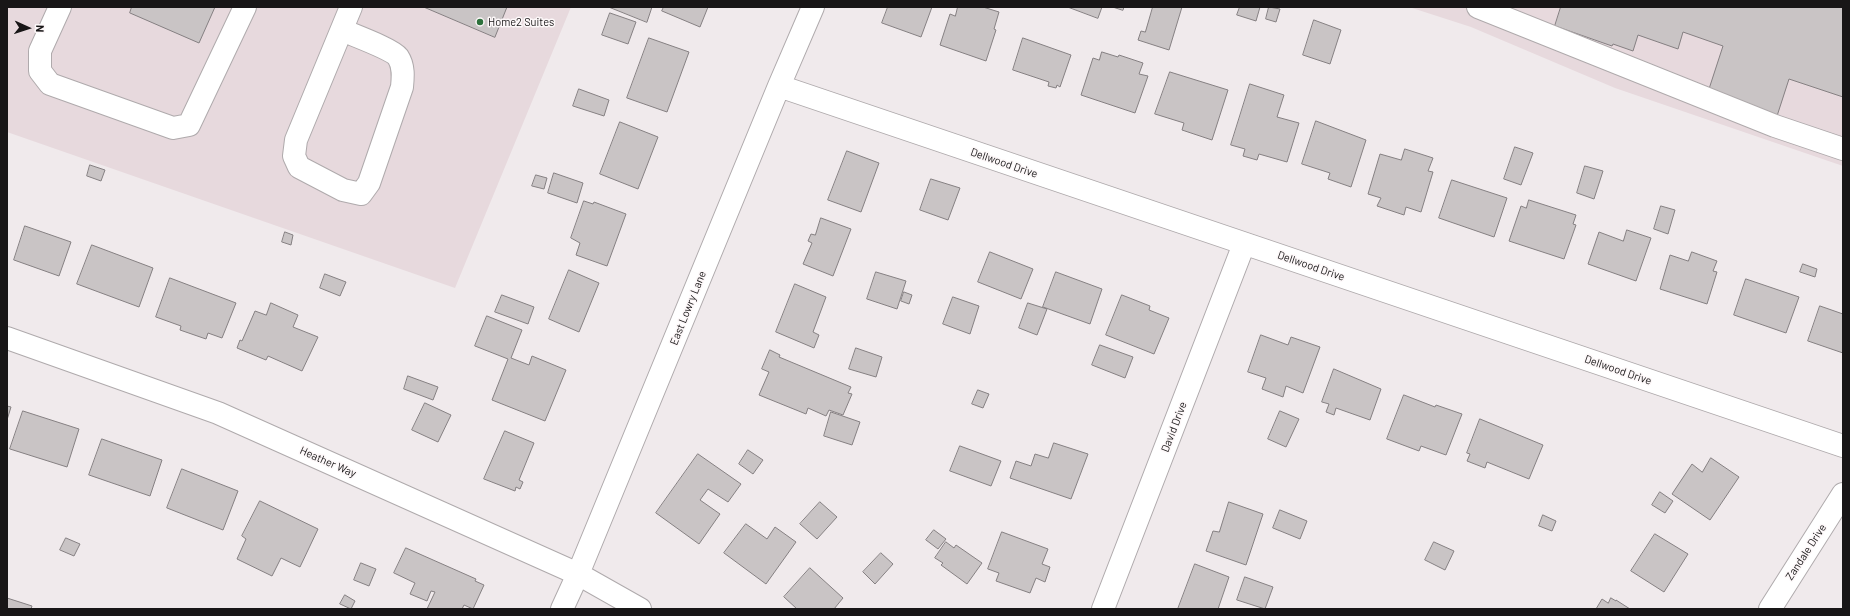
<!DOCTYPE html>
<html>
<head>
<meta charset="utf-8">
<style>
	body { margin:0 }
	#map { position:relative; width:1850px; height:616px; overflow:hidden; background:#f0eaec; font-family:Barlow,sans-serif }
	canvas { display:block }
	.frame { position:absolute; inset:0; border:8px solid #181617; pointer-events:none }
	.north { position:absolute; left:8px; top:8px; width:40px; height:40px; -webkit-text-stroke:3px #fdf8f9; paint-order:stroke; rotate:93deg; font-size:11px; font-weight:700; line-height:16px; text-align:center; color:#181617 }
	.north::after { content:''; display:block; margin:auto; width:14px; height:18px; background:#181617; clip-path:polygon(50% 0,100% 100%,50% 72%,0 100%) }
</style>
</head>
<body>
<div id="map">
<canvas width="1850" height="616"></canvas>
<div class="frame"></div>
<div class="north">N</div>
</div>
<script>
const ctx = document.querySelector('canvas').getContext('2d');
ctx.lineJoin = 'round';
function paint(path, color) {
  ctx.fillStyle = color;
  ctx.fill(path, 'evenodd');
}
function trace(path, color, width, dash) {
  ctx.strokeStyle = color;
  ctx.lineWidth = width;
  ctx.lineCap = dash ? 'butt' : 'round';
  ctx.setLineDash(dash || []);
  ctx.stroke(path);
}
function write(font, color, halo, rows, align = 'center') {
  ctx.font = font + ' Barlow,sans-serif';
  ctx.lineWidth = 3;
  ctx.setLineDash([]);
  ctx.textBaseline = 'middle';
  ctx.strokeStyle = halo;
  ctx.fillStyle = color;
  for (const [text, x, y, turn = 0] of rows) {
    ctx.save();
    ctx.translate(x, y);
    ctx.rotate((+turn || 0) * Math.PI / 180);
    ctx.textAlign = isNaN(turn) ? turn : align;
    if (halo) ctx.strokeText(text, 0, 0);
    ctx.fillText(text, 0, 0);
    ctx.restore();
  }
}
paint(new Path2D(`
	M 7,7 L 571,7 L 455,288 L 7,132 Z
	M 1409,7 L 1843,7 L 1843,166 L 1615,88 L 1471,27 Z`), '#e7d9dd');
const building = new Path2D(`
	M 132,7 L 215,7 L 199,43 L 130,13 Z
	M 424,7 L 507,7 L 495,37 Z
	M 609,7 L 652,7 L 647,22 Z
	M 664,7 L 708,7 L 700,27 L 662,11 Z
	M 888,7 L 932,7 L 921,37 L 882,23 Z
	M 958,7 L 983,7 L 999,12 L 994,29 L 996,30 L 986,61 L 940,45 L 950,14 L 955,16 Z
	M 1068,7 L 1102,7 L 1098,18 Z
	M 1113,7 L 1124,7 L 1123,10 Z
	M 1153,7 L 1182,7 L 1169,50 L 1138,40 L 1141,31 L 1145,32 Z
	M 1240,7 L 1260,7 L 1256,21 L 1237,15 Z
	M 1269,7 L 1280,9 L 1276,22 L 1266,19 Z
	M 1561,7 L 1843,7 L 1843,97 L 1789,79 L 1777,116 L 1708,92 L 1723,46 L 1683,32 L 1678,49 L 1638,35 L 1633,51 L 1613,44 L 1612,46 L 1555,26 Z
	M 610,13 L 636,22 L 628,44 L 602,35 Z
	M 1314,20 L 1341,30 L 1330,64 L 1303,55 Z
	M 649,38 L 689,52 L 667,112 L 627,98 Z
	M 1023,38 L 1071,55 L 1060,87 L 1057,85 L 1056,88 L 1048,86 L 1049,82 L 1013,70 Z
	M 1102,52 L 1118,57 L 1119,55 L 1143,63 L 1139,74 L 1148,76 L 1135,113 L 1081,95 L 1093,58 L 1099,60 Z
	M 1170,72 L 1228,90 L 1212,140 L 1182,130 L 1184,123 L 1155,114 Z
	M 1250,84 L 1284,95 L 1277,117 L 1299,123 L 1287,162 L 1259,154 L 1257,160 L 1243,156 L 1245,149 L 1231,145 Z
	M 579,89 L 609,100 L 604,116 L 573,106 Z
	M 1316,121 L 1366,140 L 1351,187 L 1328,179 L 1330,173 L 1302,164 Z
	M 620,122 L 658,137 L 638,189 L 600,174 Z
	M 1515,147 L 1533,153 L 1521,185 L 1504,179 Z
	M 1405,149 L 1433,158 L 1428,171 L 1433,172 L 1421,212 L 1406,207 L 1404,215 L 1377,206 L 1381,198 L 1368,194 L 1380,154 L 1401,160 Z
	M 847,151 L 879,163 L 861,212 L 828,200 Z
	M 90,165 L 105,170 L 101,181 L 87,176 Z
	M 1585,166 L 1603,171 L 1594,199 L 1577,193 Z
	M 554,173 L 583,183 L 577,203 L 548,193 Z
	M 536,175 L 547,178 L 544,189 L 532,186 Z
	M 931,179 L 960,188 L 948,220 L 920,210 Z
	M 1452,180 L 1507,198 L 1494,237 L 1439,218 Z
	M 1529,200 L 1576,215 L 1573,224 L 1576,225 L 1564,259 L 1509,241 L 1521,206 L 1526,208 Z
	M 584,201 L 593,204 L 594,202 L 626,214 L 607,266 L 576,255 L 580,243 L 571,238 Z
	M 1661,206 L 1675,210 L 1668,234 L 1654,229 Z
	M 821,218 L 851,229 L 833,276 L 803,264 L 812,243 L 808,241 L 811,234 L 815,235 Z
	M 25,226 L 71,242 L 59,276 L 14,260 Z
	M 1627,230 L 1651,238 L 1636,281 L 1588,264 L 1599,232 L 1623,241 Z
	M 285,232 L 293,235 L 291,245 L 282,242 Z
	M 92,245 L 153,268 L 139,307 L 77,284 Z
	M 990,252 L 1033,269 L 1021,299 L 978,282 Z
	M 1692,252 L 1717,261 L 1713,271 L 1717,272 L 1707,304 L 1660,289 L 1670,255 L 1688,261 Z
	M 1803,264 L 1817,269 L 1815,277 L 1800,272 Z
	M 569,270 L 599,283 L 579,332 L 549,319 Z
	M 876,272 L 906,281 L 897,309 L 867,299 Z
	M 1056,272 L 1102,289 L 1090,324 L 1043,307 Z
	M 325,274 L 346,282 L 340,296 L 320,288 Z
	M 170,278 L 236,303 L 222,338 L 208,333 L 206,339 L 180,330 L 181,326 L 156,317 Z
	M 1746,279 L 1799,297 L 1786,333 L 1734,315 Z
	M 795,284 L 826,297 L 813,332 L 819,335 L 814,348 L 776,332 Z
	M 904,292 L 912,295 L 909,304 L 901,301 Z
	M 502,295 L 534,307 L 528,324 L 495,312 Z
	M 1122,295 L 1150,306 L 1149,310 L 1169,318 L 1154,354 L 1106,335 Z
	M 953,297 L 979,306 L 970,334 L 943,324 Z
	M 271,303 L 298,315 L 293,327 L 318,337 L 302,371 L 268,356 L 266,360 L 237,348 L 240,340 L 242,341 L 255,311 L 266,315 Z
	M 1028,303 L 1047,309 L 1037,335 L 1019,328 Z
	M 1820,306 L 1843,314 L 1843,353 L 1808,341 Z
	M 487,316 L 522,330 L 511,358 L 529,365 L 532,356 L 566,370 L 545,421 L 492,400 L 508,359 L 475,346 Z
	M 1261,335 L 1288,345 L 1291,337 L 1320,347 L 1303,393 L 1286,386 L 1283,397 L 1262,389 L 1266,378 L 1248,372 Z
	M 1100,345 L 1133,357 L 1125,378 L 1092,365 Z
	M 856,348 L 882,357 L 876,377 L 849,369 Z
	M 770,350 L 780,355 L 779,357 L 851,387 L 848,393 L 852,394 L 843,415 L 829,410 L 826,416 L 808,408 L 806,414 L 759,395 L 769,372 L 762,369 Z
	M 1334,369 L 1381,389 L 1370,420 L 1336,408 L 1334,415 L 1326,412 L 1329,404 L 1322,402 Z
	M 408,376 L 438,387 L 433,400 L 404,389 Z
	M 978,390 L 989,394 L 983,408 L 972,404 Z
	M 1404,395 L 1435,407 L 1436,405 L 1462,414 L 1446,455 L 1421,446 L 1419,451 L 1387,439 Z
	M 425,403 L 451,415 L 438,442 L 412,430 Z
	M 7,406 L 11,407 L 7,420 Z
	M 23,411 L 79,429 L 67,467 L 10,449 Z
	M 1280,411 L 1299,419 L 1286,447 L 1268,439 Z
	M 831,412 L 860,422 L 852,445 L 824,436 Z
	M 1480,419 L 1543,445 L 1529,479 L 1487,462 L 1485,468 L 1467,461 L 1470,454 L 1467,453 Z
	M 505,431 L 534,443 L 519,480 L 523,482 L 520,489 L 516,487 L 515,491 L 484,479 Z
	M 102,439 L 162,460 L 150,496 L 89,475 Z
	M 1054,443 L 1088,454 L 1071,499 L 1010,478 L 1016,461 L 1031,466 L 1035,454 L 1048,458 Z
	M 960,446 L 1001,461 L 991,486 L 950,471 Z
	M 748,450 L 763,460 L 753,474 L 739,464 Z
	M 698,454 L 741,484 L 728,502 L 708,489 L 700,500 L 720,514 L 699,544 L 656,513 Z
	M 1711,458 L 1739,477 L 1710,520 L 1672,494 L 1692,464 L 1702,472 Z
	M 182,469 L 238,491 L 223,530 L 167,508 Z
	M 1660,492 L 1673,501 L 1665,513 L 1652,505 Z
	M 260,501 L 318,529 L 300,567 L 281,558 L 272,576 L 237,559 L 246,539 L 242,536 Z
	M 820,502 L 837,517 L 817,539 L 800,524 Z
	M 1229,502 L 1263,514 L 1246,565 L 1206,551 L 1213,531 L 1219,532 Z
	M 1280,510 L 1307,521 L 1300,539 L 1273,528 Z
	M 1543,515 L 1556,521 L 1552,531 L 1539,526 Z
	M 746,524 L 767,539 L 775,527 L 796,542 L 766,584 L 724,553 Z
	M 934,530 L 946,539 L 938,549 L 926,540 Z
	M 1002,532 L 1048,549 L 1042,564 L 1050,567 L 1045,582 L 1036,578 L 1030,593 L 996,581 L 999,573 L 988,569 Z
	M 1655,534 L 1688,554 L 1664,592 L 1631,571 Z
	M 66,538 L 80,544 L 74,556 L 60,550 Z
	M 946,542 L 954,548 L 956,545 L 982,563 L 967,584 L 941,565 L 943,563 L 935,558 Z
	M 1434,542 L 1454,551 L 1445,570 L 1425,560 Z
	M 406,548 L 476,579 L 475,581 L 484,585 L 473,609 L 464,605 L 462,609 L 427,609 L 435,592 L 431,591 L 427,601 L 410,594 L 415,583 L 394,573 Z
	M 881,553 L 893,564 L 875,584 L 863,572 Z
	M 361,563 L 376,569 L 369,586 L 354,580 Z
	M 1195,564 L 1229,577 L 1218,609 L 1178,609 Z
	M 810,568 L 843,598 L 834,609 L 797,609 L 784,597 Z
	M 1245,577 L 1273,587 L 1265,609 L 1237,600 Z
	M 345,595 L 355,601 L 351,609 L 340,604 Z
	M 7,598 L 32,606 L 31,609 L 7,609 Z
	M 1611,598 L 1616,601 L 1616,600 L 1630,609 L 1596,609 L 1602,599 L 1608,603 Z`);
paint(building, '#c9c4c5');
trace(building, '#858082', 1);
const minor = new Path2D(`
	M 60,7 L 40,51 L 40,71 L 50,84 L 173,128 L 189,125 L 245,7
	M 1478,7 L 1775,126 L 1843,149
	M 342,30 C 353,35 392,49 398,57 C 404,66 403,77 402,87 L 369,183 L 361,194 L 343,190 L 299,167 L 294,156 L 296,140 L 351,7
	M 779,86 L 1843,446
	M 7,338 L 218,413 L 578,574 L 640,609
	M 562,609 L 578,574 L 779,86 L 813,7
	M 1103,609 L 1244,244
	M 1770,609 L 1843,494`);
trace(minor, '#afaaac', 24);
trace(minor, '#fff', 22);
for (const [x, y, r, color] of [
	[480,22,4,"#2d713c"]
]) {
  const dot = new Path2D();
  dot.arc(x, y, r, 0, 2 * Math.PI);
  ctx.fillStyle = color;
  ctx.fill(dot);
  trace(dot, '#fdf8f9', 1.5);
}
write('11px', '#181617', '#fdf8f9', [
	["Home2 Suites",488,22]
], 'left');
write('11px', '#181617', '#fdf8f9', [
	["Dellwood Drive",1004,163,19],
	["Dellwood Drive",1311,266,19],
	["East Lowry Lane",688,308,-68],
	["Dellwood Drive",1618,370,19],
	["David Drive",1174,427,-69],
	["Heather Way",328,462,24],
	["Zandale Drive",1806,552,-57]
]);
</script>
</body>
</html>
